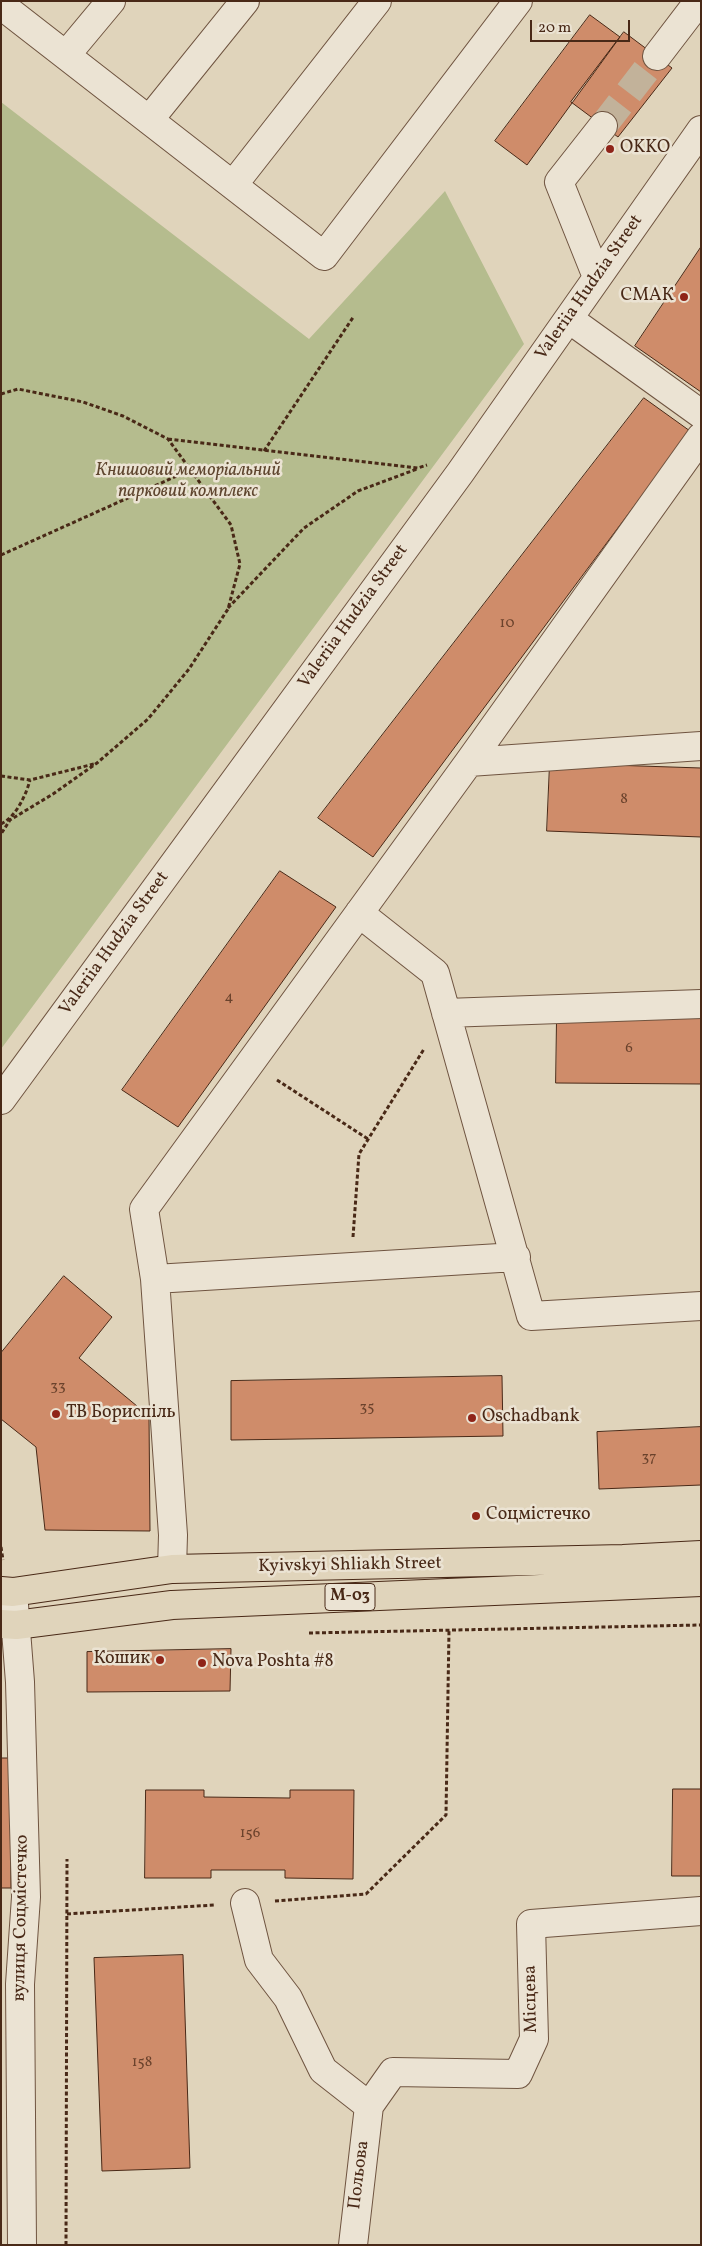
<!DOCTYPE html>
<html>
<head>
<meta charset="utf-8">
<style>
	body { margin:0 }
	#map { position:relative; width:702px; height:2246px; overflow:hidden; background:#e0d4bb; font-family:Vollkorn,serif }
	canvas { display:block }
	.frame { position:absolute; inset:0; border:2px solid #492917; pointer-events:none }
	.scale { position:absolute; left:530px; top:20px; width:100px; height:22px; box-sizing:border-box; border:2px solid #492917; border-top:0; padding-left:6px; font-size:15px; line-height:18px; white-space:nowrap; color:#492917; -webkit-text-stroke:4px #ebe3d3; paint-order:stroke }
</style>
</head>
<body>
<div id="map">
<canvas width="702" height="2246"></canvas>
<div class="frame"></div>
<div class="scale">20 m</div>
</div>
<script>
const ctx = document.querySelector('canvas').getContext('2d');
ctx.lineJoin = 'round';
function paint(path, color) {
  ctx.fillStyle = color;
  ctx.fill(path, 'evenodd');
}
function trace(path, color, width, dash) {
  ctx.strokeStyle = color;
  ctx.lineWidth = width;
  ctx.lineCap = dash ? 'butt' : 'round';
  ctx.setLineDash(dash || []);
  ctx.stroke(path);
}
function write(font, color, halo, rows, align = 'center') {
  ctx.font = font + ' Vollkorn,serif';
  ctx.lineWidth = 5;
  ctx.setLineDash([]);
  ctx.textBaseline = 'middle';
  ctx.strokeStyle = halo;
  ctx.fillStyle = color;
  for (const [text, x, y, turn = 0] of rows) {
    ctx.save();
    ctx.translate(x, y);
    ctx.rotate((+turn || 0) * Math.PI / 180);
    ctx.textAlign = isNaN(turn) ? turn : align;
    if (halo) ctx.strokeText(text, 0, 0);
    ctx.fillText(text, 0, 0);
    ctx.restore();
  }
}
paint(new Path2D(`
	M 1,102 L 309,339 L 445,191 L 524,344 L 1,1049 Z`), '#b5bc8e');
const building = new Path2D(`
	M 590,15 L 620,37 L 527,165 L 495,141 Z
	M 624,32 L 672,68 L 618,137 L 571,102 Z
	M 701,247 L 701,392 L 635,346 Z
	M 644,398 L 690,431 L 373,857 L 318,818 Z
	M 550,763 L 701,768 L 701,837 L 547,831 Z
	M 280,871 L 336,907 L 178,1127 L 122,1090 Z
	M 557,1015 L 701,1016 L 701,1084 L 556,1083 Z
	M 64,1276 L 112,1317 L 79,1358 L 149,1416 L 150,1531 L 45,1530 L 36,1447 L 1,1419 L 1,1353 Z
	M 502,1376 L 503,1436 L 231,1440 L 231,1381 Z
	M 701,1427 L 701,1485 L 599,1489 L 597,1432 Z
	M 231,1649 L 230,1691 L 87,1692 L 87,1652 Z
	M 1,1758 L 10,1758 L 11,1888 L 1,1888 Z
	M 673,1789 L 701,1789 L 701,1876 L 672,1876 Z
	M 146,1790 L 204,1790 L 204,1797 L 290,1798 L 290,1790 L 354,1790 L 353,1879 L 285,1878 L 285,1870 L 211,1870 L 211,1878 L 145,1878 Z
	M 183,1955 L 190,2168 L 102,2171 L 94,1958 Z`);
paint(building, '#cf8c6a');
trace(building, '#492917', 1);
trace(new Path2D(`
	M 603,126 L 657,56`), '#c2b29a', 28, [28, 14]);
const minor = new Path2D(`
	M 1,5 L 324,256 L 518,1
	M 66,55 L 111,1
	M 657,56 L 699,1
	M 149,120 L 245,1
	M 233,185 L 377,1
	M 597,277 L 559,182 L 603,126
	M 569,319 L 701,414
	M 469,762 L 701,746
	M 359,913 L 435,973 L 531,1316 L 701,1306
	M 446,1013 L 701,1004
	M 1,1100 L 460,473 L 701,130
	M 155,1279 L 516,1257
	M 172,1569 L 173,1535 L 155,1279 L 144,1209 L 469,762 L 701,437
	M 13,1592 L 20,1682 L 26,1897 L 20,1984 L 22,2245
	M 245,1903 L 259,1960 L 288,1998 L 323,2070 L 369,2106
	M 353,2245 L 369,2106 L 393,2072 L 518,2074 L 534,2039 L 531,1924 L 701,1911`);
const highway = new Path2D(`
	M 1,1591 L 13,1592 L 172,1569 L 623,1559 L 701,1555
	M 1,1624 L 16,1625 L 172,1605 L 701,1582`);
trace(minor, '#6f5440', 30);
trace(highway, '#492917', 30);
trace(new Path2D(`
	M 1,394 L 18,389 L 83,402 L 123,416 L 168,439 L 231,525 L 240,564 L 228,609 L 189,669 L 148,719 L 97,763 L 53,794 L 10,820 L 1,834
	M 168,439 L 418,468 L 427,465
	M 264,451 L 354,316
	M 1,555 L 190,470
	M 228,608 L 304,528 L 358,491 L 417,469
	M 1,776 L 30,780 L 94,764
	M 1,824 C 16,817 26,795 30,780
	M 277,1080 L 368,1139
	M 353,1237 L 359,1154 L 424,1049
	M 1,1547 L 3,1560
	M 309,1633 L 701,1625
	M 275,1901 L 366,1894 L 446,1815 L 449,1630
	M 67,1914 L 214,1905
	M 66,2245 L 67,1859`), '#492917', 3, [4, 2.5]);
trace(minor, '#ebe3d3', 28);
trace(highway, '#e0d4bb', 28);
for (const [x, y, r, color] of [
	[610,149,5,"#8f2418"],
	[684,297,5,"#8f2418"],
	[56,1414,5,"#8f2418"],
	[472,1418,5,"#8f2418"],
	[476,1516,5,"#8f2418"],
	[160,1660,5,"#8f2418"],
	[202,1663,5,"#8f2418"]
]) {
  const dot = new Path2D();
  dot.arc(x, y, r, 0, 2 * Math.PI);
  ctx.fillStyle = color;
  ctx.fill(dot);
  trace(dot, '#ebe3d3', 2);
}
write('15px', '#6a422c', null, [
	["10",507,624],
	["8",624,800],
	["4",229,998],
	["6",629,1049],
	["33",58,1387],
	["35",367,1408],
	["37",649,1458],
	["156",250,1834],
	["158",142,2063]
]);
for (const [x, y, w] of [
	[350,1597,50]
]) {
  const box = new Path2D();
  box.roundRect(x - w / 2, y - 13.5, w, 27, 4);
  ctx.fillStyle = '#ebe3d3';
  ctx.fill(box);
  trace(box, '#492917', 1);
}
write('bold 16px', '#492917', null, [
	["М-03",350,1597]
]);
write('18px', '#492917', '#ebe3d3', [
	["OKKO",620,149],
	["СМАК",674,297,"right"],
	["ТВ Бориспіль",66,1414],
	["Oschadbank",482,1418],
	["Соцмістечко",486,1516],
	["Кошик",150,1660,"right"],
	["Nova Poshta #8",212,1663]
], 'left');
write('18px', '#492917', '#ebe3d3', [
	["Valeriia Hudzia Street",590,288,-55],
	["Valeriia Hudzia Street",354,617,-54],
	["Valeriia Hudzia Street",115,944,-54],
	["Kyivskyi Shliakh Street",350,1566,-1],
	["вулиця Соцмістечко",22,1918,-89],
	["Місцева",532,1999,-91],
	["Польова",360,2175,-83]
]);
write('italic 18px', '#5f462f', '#ebe3d3', [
	["Книшовий меморіальний",188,472],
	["парковий комплекс",188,493]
]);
</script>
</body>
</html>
